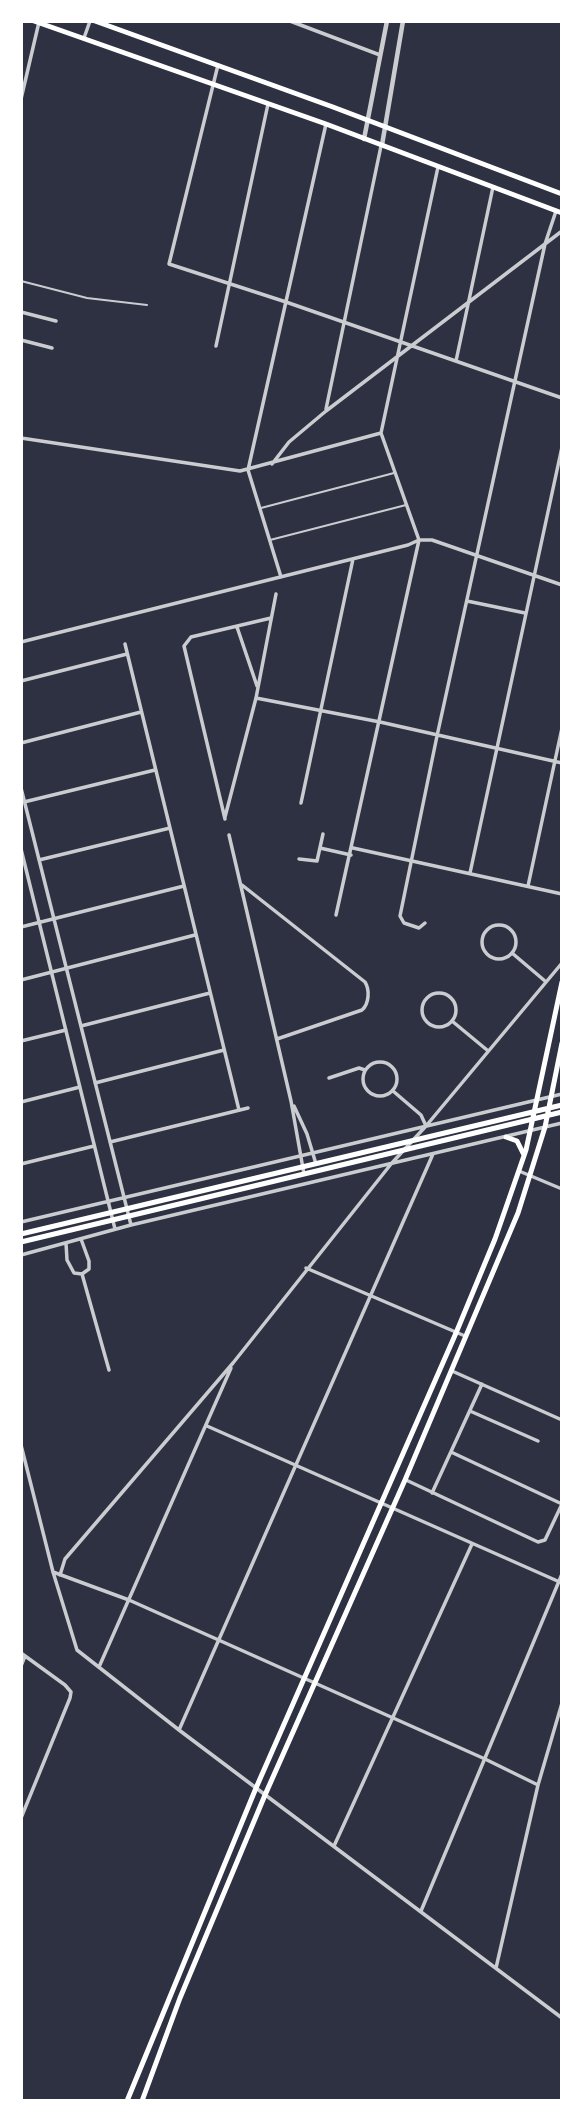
<!DOCTYPE html>
<html>
<head>
<meta charset="utf-8">
<style>
	body { margin:0 }
	#map { position:relative; width:583px; height:2122px; overflow:hidden; background:#2d3142; font-family:"Crimson Pro",serif }
	canvas { display:block }
	.frame { position:absolute; inset:0; border:23px solid #fff; pointer-events:none }
</style>
</head>
<body>
<div id="map">
<canvas width="583" height="2122"></canvas>
<div class="frame"></div>
</div>
<script>
const ctx = document.querySelector('canvas').getContext('2d');
ctx.lineJoin = 'round';
function trace(path, color, width, dash) {
  ctx.strokeStyle = color;
  ctx.lineWidth = width;
  ctx.lineCap = dash ? 'butt' : 'round';
  ctx.setLineDash(dash || []);
  ctx.stroke(path);
}
trace(new Path2D(`
	M 21,281 L 87,298 L 147,305
	M 261,508 L 394,473
	M 270,540 L 406,505`), '#caccd0', 2);
trace(new Path2D(`
	M 290,21 L 380,55
	M 84,38 L 90,21
	M 218,65 L 169,264 L 286,302 L 562,398
	M 21,99 L 39,22
	M 21,312 L 56,321
	M 21,340 L 52,348
	M 216,346 L 268,104
	M 456,361 L 493,187
	M 326,409 L 381,146
	M 381,433 L 438,167
	M 21,438 L 240,471 L 381,433
	M 272,464 L 289,442 L 326,411 L 562,231
	M 281,577 L 248,470 L 326,124
	M 467,601 L 525,613
	M 237,627 L 257,686
	M 21,642 L 408,545 L 419,540 L 432,540 L 562,585
	M 125,644 L 239,1110
	M 21,681 L 127,654
	M 256,698 L 380,722 L 562,763
	M 21,743 L 141,712
	M 21,788 L 131,1225
	M 24,802 L 155,770
	M 301,803 L 353,559
	M 225,817 L 256,698 L 276,594
	M 225,819 L 184,646 L 191,637 L 271,618
	M 229,835 L 291,1101 L 304,1174
	M 320,848 L 351,855
	M 353,848 L 562,894
	M 21,849 L 115,1229
	M 299,859 L 317,861 L 323,834
	M 39,860 L 170,828
	M 470,873 L 562,447
	M 242,885 L 365,982 C 370,990 369,1004 362,1010 L 277,1039
	M 528,886 L 562,728
	M 336,915 L 419,540 L 381,433
	M 425,923 L 419,928 L 404,923 L 400,916 L 437,736 L 545,244 L 556,211
	M482 942a17 17 0 1 1 34 0a17 17 0 1 1-34 0Z
	M 21,927 L 184,886
	M 512,953 L 545,981
	M 21,980 L 195,935
	M422 1010a17 17 0 1 1 34 0a17 17 0 1 1-34 0Z
	M 452,1021 L 487,1050
	M 81,1026 L 210,993
	M 21,1041 L 66,1030
	M363 1079a17 17 0 1 1 34 0a17 17 0 1 1-34 0Z
	M 329,1078 L 359,1068 L 365,1070
	M 95,1083 L 224,1050
	M 393,1091 L 421,1115 L 426,1126
	M 21,1102 L 80,1087
	M 294,1106 L 307,1134 L 316,1164
	M 110,1142 L 248,1108
	M 21,1164 L 94,1146
	M 519,1171 L 562,1189
	M 21,1222 L 562,1094
	M 66,1243 L 67,1260 L 74,1273 L 82,1274 L 89,1269 L 89,1261 L 81,1239
	M 21,1255 L 131,1225 L 562,1123
	M 306,1268 L 465,1336
	M 82,1274 L 109,1370
	M 452,1371 L 562,1420
	M 470,1411 L 538,1441
	M 207,1426 L 562,1583
	M 21,1445 L 53,1572 L 77,1650 L 179,1730 L 562,2018
	M 451,1452 L 562,1504
	M 406,1480 L 538,1542 L 545,1540 L 562,1504
	M 432,1493 L 482,1384
	M 53,1572 L 129,1600 L 485,1759 L 538,1785
	M 60,1575 L 65,1559 L 233,1363 L 391,1164 L 426,1126 L 562,963
	M 21,1653 L 65,1685 L 71,1692 L 70,1698 L 21,1818
	M 21,1666 L 25,1656
	M 99,1667 L 231,1368
	M 179,1730 L 433,1154
	M 334,1846 L 472,1544
	M 421,1911 L 562,1574
	M 496,1968 L 538,1785 L 562,1703`), '#caccd0', 3.5);
trace(new Path2D(`
	M 364,139 L 387,21
	M 382,145 L 403,21`), '#caccd0', 4.5);
trace(new Path2D(`
	M 506,1137 L 517,1141 L 524,1155
	M 21,1234 L 562,1105
	M 21,1242 L 562,1112
	M 127,2101 L 256,1788 L 456,1333 L 495,1239 L 526,1150 L 562,982
	M 142,2101 L 180,1998 L 265,1795 L 405,1480 L 518,1213 L 545,1127 L 562,1043`), '#fff', 5);
trace(new Path2D(`
	M 34,21 L 326,124 L 562,213
	M 95,21 L 333,107 L 562,194`), '#fff', 5);
</script>
</body>
</html>
